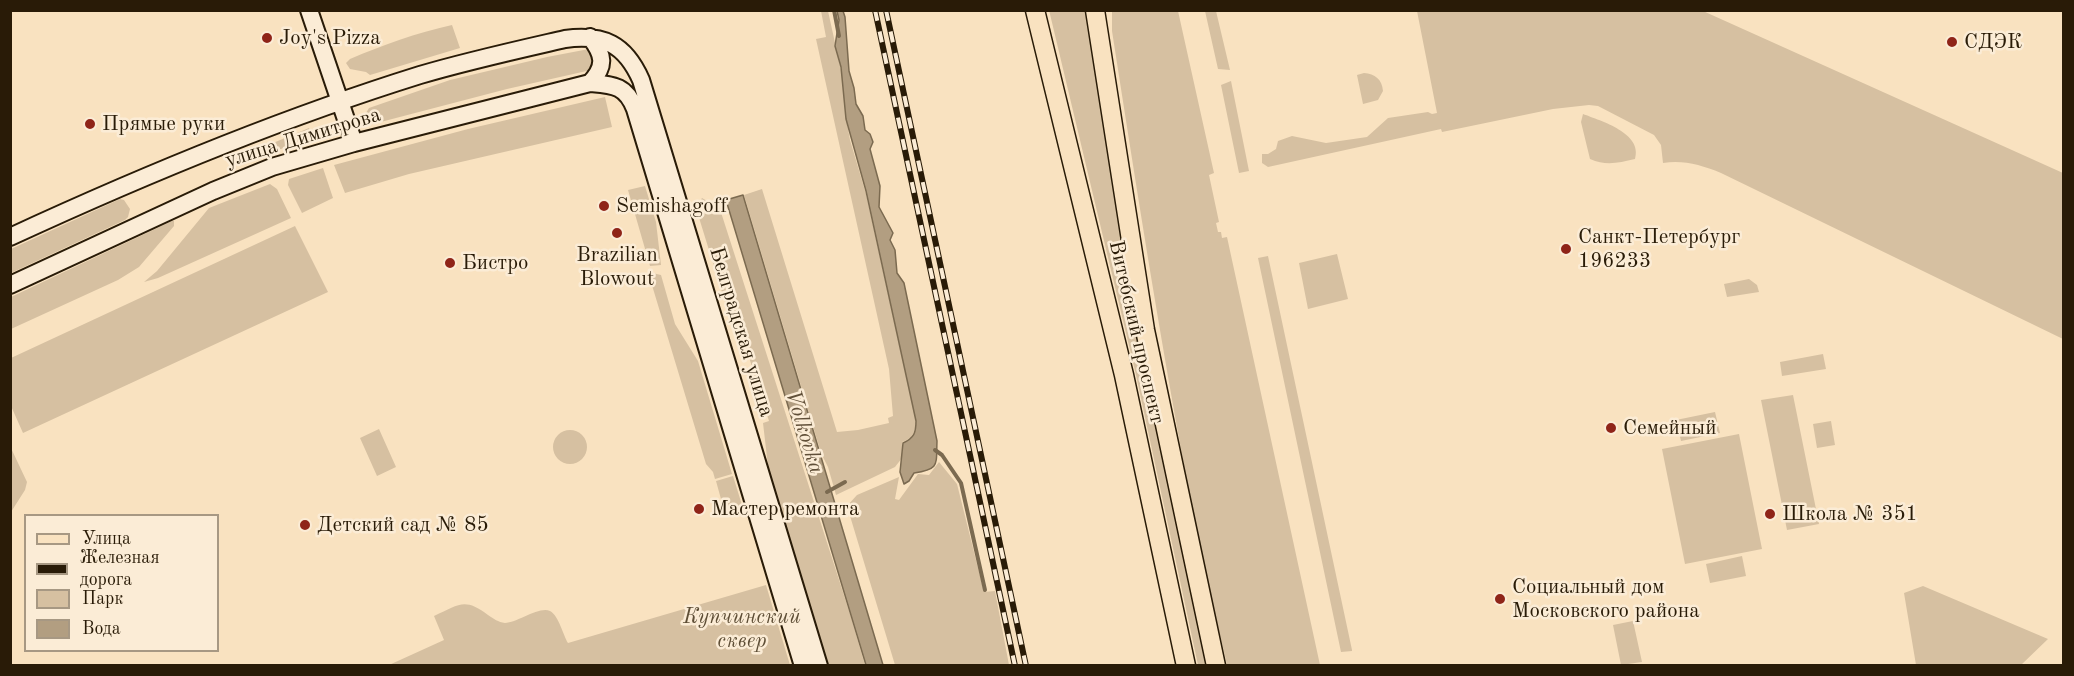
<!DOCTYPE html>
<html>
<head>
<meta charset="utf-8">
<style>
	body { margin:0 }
	#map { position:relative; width:2074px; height:676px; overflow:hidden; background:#f9e2c0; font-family:"Old Standard TT",serif }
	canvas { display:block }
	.frame { position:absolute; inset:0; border:12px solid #291b07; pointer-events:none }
	.legend { position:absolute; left:24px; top:514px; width:195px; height:138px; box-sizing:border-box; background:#fbecd6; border:2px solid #a79883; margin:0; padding:8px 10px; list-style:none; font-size:18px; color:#291b07 }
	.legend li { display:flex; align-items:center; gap:12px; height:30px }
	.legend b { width:30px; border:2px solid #a79883 }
</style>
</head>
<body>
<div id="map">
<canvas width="2074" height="676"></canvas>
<div class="frame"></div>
<ul class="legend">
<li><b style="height:8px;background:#f9e2c0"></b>Улица</li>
<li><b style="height:8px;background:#291b07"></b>Железная дорога</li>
<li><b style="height:16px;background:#d6c0a1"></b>Парк</li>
<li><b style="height:16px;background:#b29e81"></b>Вода</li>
</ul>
</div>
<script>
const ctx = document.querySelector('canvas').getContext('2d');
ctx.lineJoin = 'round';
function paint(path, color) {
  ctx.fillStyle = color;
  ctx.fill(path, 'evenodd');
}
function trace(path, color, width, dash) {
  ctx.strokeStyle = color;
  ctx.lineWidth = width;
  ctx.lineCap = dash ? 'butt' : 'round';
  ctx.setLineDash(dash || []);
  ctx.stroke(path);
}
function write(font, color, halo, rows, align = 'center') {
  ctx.font = font + ' "Old Standard TT",serif';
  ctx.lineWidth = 5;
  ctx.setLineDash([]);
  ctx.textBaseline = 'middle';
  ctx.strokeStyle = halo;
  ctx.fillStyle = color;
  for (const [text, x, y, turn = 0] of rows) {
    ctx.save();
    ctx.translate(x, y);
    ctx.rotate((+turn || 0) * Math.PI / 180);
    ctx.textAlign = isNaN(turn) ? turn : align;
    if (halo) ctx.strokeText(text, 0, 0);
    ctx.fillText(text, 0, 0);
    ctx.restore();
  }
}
paint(new Path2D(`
	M 1049,10 L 1086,11 L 1138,348 L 1205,665 L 1198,665 L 1136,375 Z
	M 821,11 L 828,11 L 843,79 L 846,118 L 850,140 L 866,194 L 916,421 C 915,433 913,438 902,442 L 902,458 L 895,467 L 836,495 L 828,467 L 821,453 L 744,195 L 762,189 L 837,432 L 858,430 L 889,423 L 888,418 L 893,416 L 889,369 L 816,39 L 826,37 Z
	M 1112,11 L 1178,11 L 1214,173 L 1209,175 L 1219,222 L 1216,223 L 1218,232 L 1221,232 L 1222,238 L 1227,237 L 1320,665 L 1227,665 C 1214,608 1200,550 1189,492 C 1160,339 1136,185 1112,31 Z
	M 1205,11 L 1216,11 L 1230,70 L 1218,69 Z
	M 1417,11 L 1703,11 L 2063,173 L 2063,339 L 1721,173 C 1701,165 1684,160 1663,163 L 1661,145 L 1654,135 L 1598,106 L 1589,105 L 1553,109 L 1442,132 L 1441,129 L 1268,167 L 1262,163 L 1262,154 L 1268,154 L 1276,149 L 1278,141 L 1292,136 L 1326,143 L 1367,137 L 1388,118 L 1428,112 L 1432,114 L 1437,113 Z
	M 452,25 L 460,48 L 370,75 L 366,72 L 350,69 L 346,63 L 350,59 C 383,45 416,33 452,25 Z
	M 589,49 L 598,59 L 591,70 L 507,89 L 373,124 L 369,122 L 366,113 L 369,108 L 450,80 L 547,57 Z
	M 1364,73 C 1375,74 1382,79 1383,91 L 1378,100 L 1363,104 L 1357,75 Z
	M 1231,81 L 1249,171 L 1239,173 L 1221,85 Z
	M 605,97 L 612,127 L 409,174 L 345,193 L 334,165 L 468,129 Z
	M 1583,114 C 1601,121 1643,133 1635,159 C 1618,163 1606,166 1590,159 L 1581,122 Z
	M 309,128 L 313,140 L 238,161 L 236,160 L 237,158 Z
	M 323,168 L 333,198 L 302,213 L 288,185 L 289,179 Z
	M 270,184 L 277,189 L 291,218 L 158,278 L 144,282 L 157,271 L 209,208 Z
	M 645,186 L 656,222 L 661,265 L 650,266 L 628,190 Z
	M 702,198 L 712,204 L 718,203 L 850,614 L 865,665 L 828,665 L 768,466 L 763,423 L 769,421 L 748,354 L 730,318 L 696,208 Z
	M 120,199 L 124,200 L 130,209 L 128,217 L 125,220 L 11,273 L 11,249 Z
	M 172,221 L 174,221 L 174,226 L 139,267 L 118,280 L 11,329 L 11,297 Z
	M 295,226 L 328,292 L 23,433 L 11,406 L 11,358 Z
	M 1337,254 L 1348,299 L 1308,309 L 1299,263 Z
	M 1268,256 L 1352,650 L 1352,651 L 1341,652 L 1258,258 Z
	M 648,272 L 661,275 L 675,324 L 698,361 L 732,474 L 715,479 L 713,472 L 706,464 Z
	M 1749,279 L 1757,285 L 1759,292 L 1727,297 L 1724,284 Z
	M 1823,354 L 1826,369 L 1782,376 L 1780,362 Z
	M 1793,395 L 1819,524 L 1787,530 L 1761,400 Z
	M 1715,412 L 1720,433 L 1681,441 L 1676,420 Z
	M 1831,421 L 1835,445 L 1817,448 L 1813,424 Z
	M 379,429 L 396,467 L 377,476 L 360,438 Z
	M553 447a17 17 0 1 1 34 0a17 17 0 1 1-34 0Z
	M 1739,434 L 1762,549 L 1685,564 L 1662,449 Z
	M 10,446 L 27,482 L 25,490 L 11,512 Z
	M 939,462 L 957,484 L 984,592 L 995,591 L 1009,665 L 895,665 L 847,506 L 857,495 L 899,477 L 895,499 L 899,500 L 918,474 L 929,475 Z
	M 733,476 L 742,505 L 724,510 L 716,481 Z
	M 1742,556 L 1746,576 L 1710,583 L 1706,564 Z
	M 766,585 L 790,665 L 389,665 L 444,640 L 434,616 C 459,605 464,597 488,615 C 494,619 498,622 505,623 C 517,623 539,606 550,611 C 559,616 563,635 568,643 Z
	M 1923,586 L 2048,639 L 2021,665 L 1916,665 L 1904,593 Z
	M 1633,621 L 1642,662 L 1621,665 L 1613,625 Z`), '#d6c0a1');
const water = new Path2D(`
	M 837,11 L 843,11 L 845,17 L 849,71 L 854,88 L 856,104 L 863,116 L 865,130 L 870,134 L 873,142 L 870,149 L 880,186 L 879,207 L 893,233 L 890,240 L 895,250 L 897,273 L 904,283 L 937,441 C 936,465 940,469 914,473 L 909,481 L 904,484 L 900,472 L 903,443 C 914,438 916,433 916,421 L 866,191 L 846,119 L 841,67 L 835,46 L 839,20 Z
	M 743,195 L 883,665 L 866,665 L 726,200 Z`);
paint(water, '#b29e81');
trace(water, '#7b6a50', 1.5);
trace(new Path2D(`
	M 834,10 L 839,36
	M 935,450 L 942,455 L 961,483 L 985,590
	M 827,492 L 845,482`), '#7b6a50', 4);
const secondary = new Path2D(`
	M 309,10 L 354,143
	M 590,83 C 606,66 604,55 590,37
	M 10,237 C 144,175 279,119 420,75 C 467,61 517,50 565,39 C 604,34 625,44 641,80 L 819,666
	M 10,285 L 213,191 L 272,167 L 354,143 L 590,83 C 613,85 626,85 635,109 L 803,666`);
const primary = new Path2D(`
	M 1035,10 L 1124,375 L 1186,666
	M 1095,10 L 1145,330 L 1216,666`);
trace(secondary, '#291b07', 20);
trace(primary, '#291b07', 21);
trace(secondary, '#fbecd6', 16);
trace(primary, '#f9e2c0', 18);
const rail = new Path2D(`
	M 875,10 L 1015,666
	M 886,10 L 1026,666`);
trace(rail, '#291b07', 6);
trace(rail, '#fbecd6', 4, [11]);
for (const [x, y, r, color] of [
	[267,38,6,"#8f2418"],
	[1952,42,6,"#8f2418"],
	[90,124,6,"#8f2418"],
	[604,206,6,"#8f2418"],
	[617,233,6,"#8f2418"],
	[1566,249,6,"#8f2418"],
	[450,263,6,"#8f2418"],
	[1611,428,6,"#8f2418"],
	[699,509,6,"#8f2418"],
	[1770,514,6,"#8f2418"],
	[305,525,6,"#8f2418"],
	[1500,599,6,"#8f2418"]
]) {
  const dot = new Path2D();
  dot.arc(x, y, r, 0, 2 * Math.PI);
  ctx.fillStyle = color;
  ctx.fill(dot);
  trace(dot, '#fbecd6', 2);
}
write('21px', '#291b07', '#fbecd6', [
	["Joy's Pizza",279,38],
	["СДЭК",1964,42],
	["Прямые руки",102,124],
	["Semishagoff",616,206],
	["Санкт-Петербург",1578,237],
	["196233",1578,261],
	["Brazilian",617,255,"center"],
	["Blowout",617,279,"center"],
	["Бистро",462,263],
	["Семейный",1623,428],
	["Мастер ремонта",711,509],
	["Школа № 351",1782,514],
	["Детский сад № 85",317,525],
	["Социальный дом",1512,587],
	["Московского района",1512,611]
], 'left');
write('21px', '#291b07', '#fbecd6', [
	["улица Димитрова",303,138,-17],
	["Белградская улица",741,332,73],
	["Витебский проспект",1136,332,77]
]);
write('italic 21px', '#5d4d35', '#fbecd6', [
	["Купчинский",742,617],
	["сквер",742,641]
]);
write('italic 22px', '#604f38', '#fbecd6', [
	["Volkovka",804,432,73]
]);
</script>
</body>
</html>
